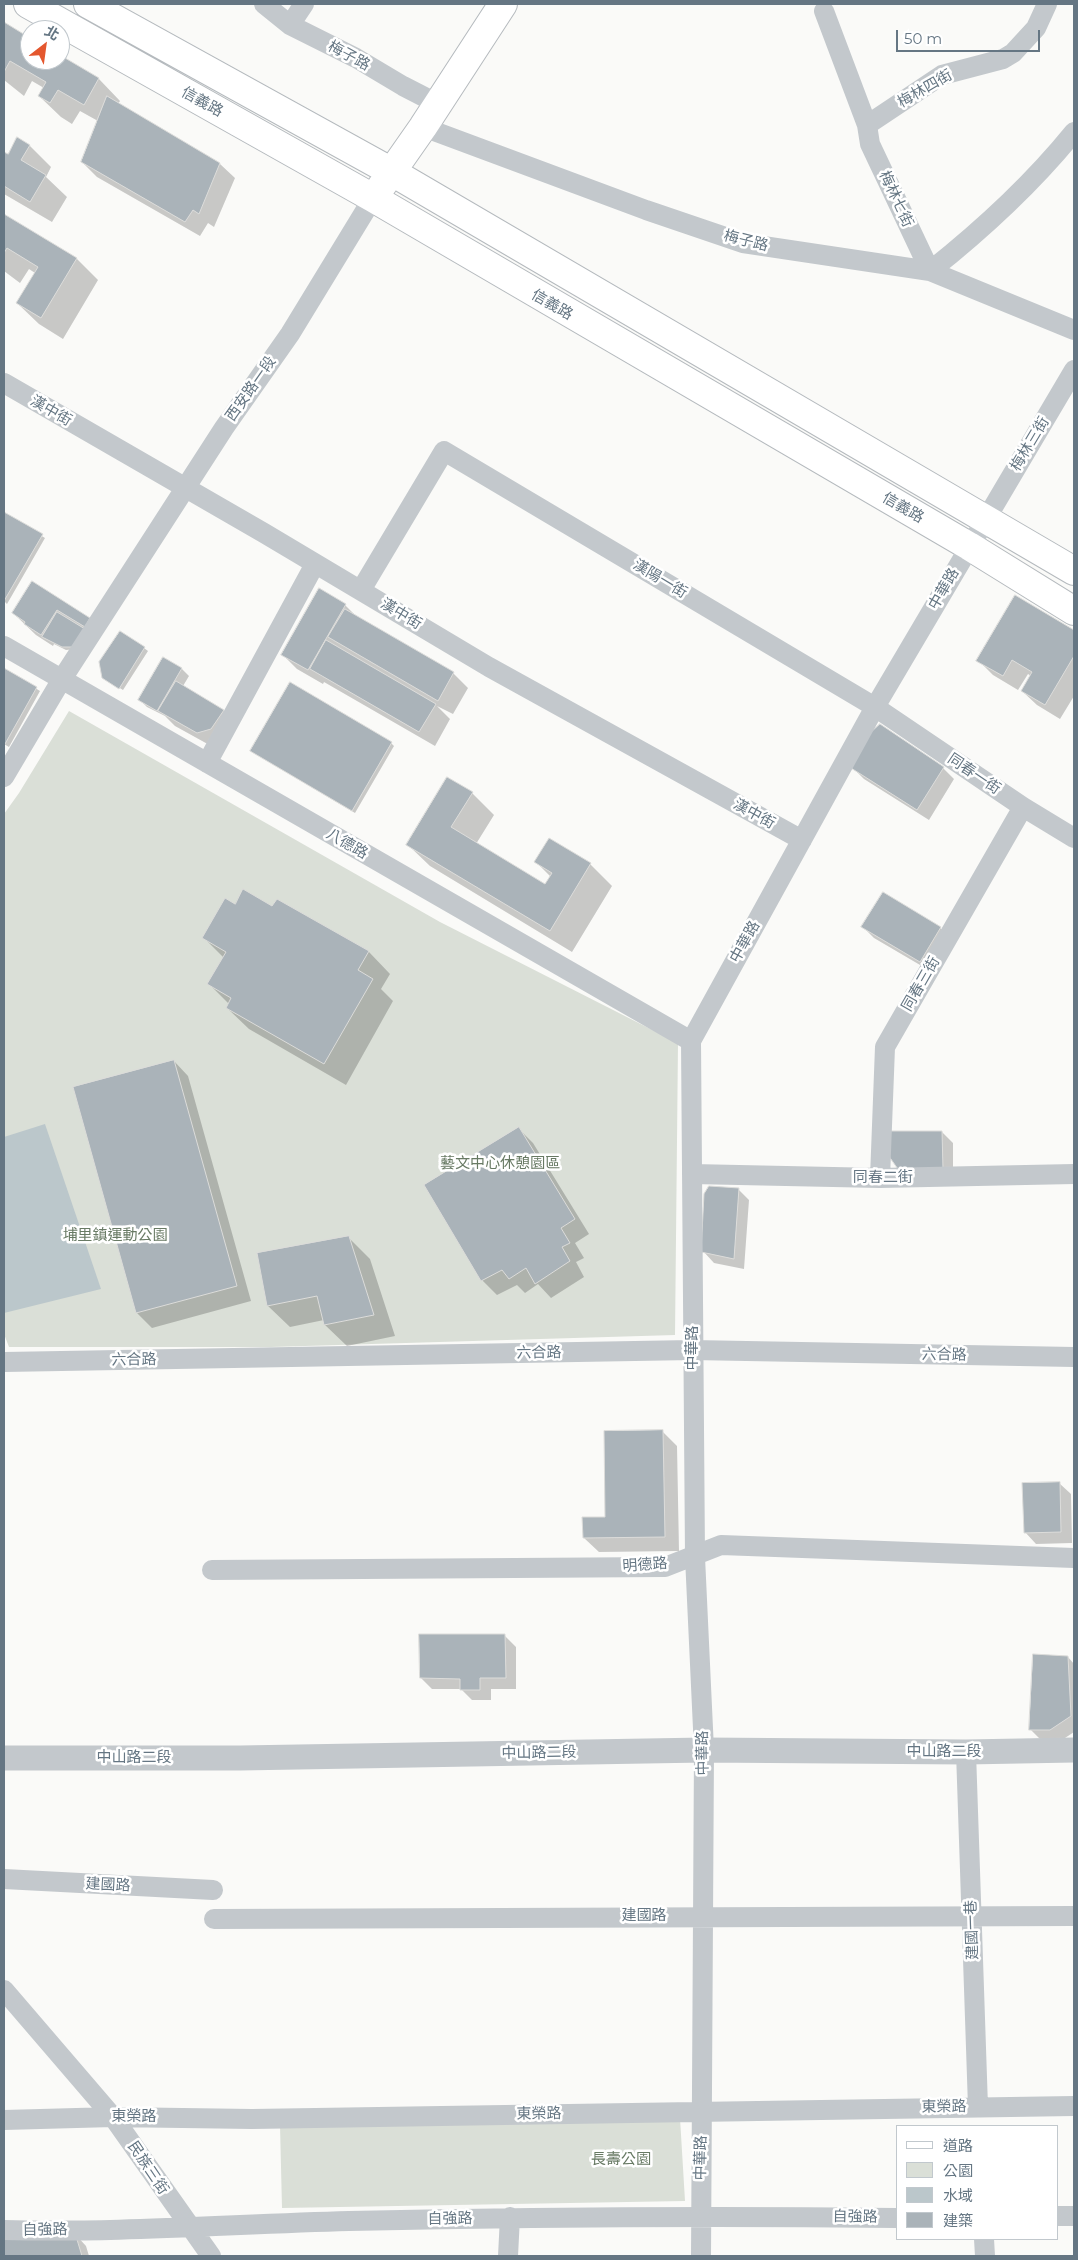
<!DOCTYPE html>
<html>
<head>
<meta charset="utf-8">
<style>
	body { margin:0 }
	#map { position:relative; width:1078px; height:2260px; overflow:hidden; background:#fafaf8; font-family:Montserrat,"Noto Sans TC",sans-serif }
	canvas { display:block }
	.frame { position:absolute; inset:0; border:5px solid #657683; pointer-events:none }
	.legend { position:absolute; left:896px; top:2125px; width:162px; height:115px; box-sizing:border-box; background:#fff; border:1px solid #c1c8cd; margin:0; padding:6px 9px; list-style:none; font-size:15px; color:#657683 }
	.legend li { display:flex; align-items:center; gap:10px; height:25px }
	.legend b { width:25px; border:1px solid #c1c8cd }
	.north { position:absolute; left:20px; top:20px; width:50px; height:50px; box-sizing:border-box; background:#fff; border:1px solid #c1c8cd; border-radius:50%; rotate:30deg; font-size:14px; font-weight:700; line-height:20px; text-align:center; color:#657683 }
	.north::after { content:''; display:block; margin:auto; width:18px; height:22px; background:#e4572e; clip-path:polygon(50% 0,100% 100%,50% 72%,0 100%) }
	.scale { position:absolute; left:896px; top:30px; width:144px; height:22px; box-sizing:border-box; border:2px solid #657683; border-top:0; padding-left:6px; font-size:15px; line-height:18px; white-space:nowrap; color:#657683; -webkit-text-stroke:4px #fff; paint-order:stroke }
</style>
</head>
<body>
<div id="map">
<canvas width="1078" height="2260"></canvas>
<div class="frame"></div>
<ul class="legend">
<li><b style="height:6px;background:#fff"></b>道路</li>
<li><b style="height:14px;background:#dadfd7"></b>公園</li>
<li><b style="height:14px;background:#bbc7cb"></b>水域</li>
<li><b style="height:14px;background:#aab3b9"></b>建築</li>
</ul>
<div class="north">北</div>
<div class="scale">50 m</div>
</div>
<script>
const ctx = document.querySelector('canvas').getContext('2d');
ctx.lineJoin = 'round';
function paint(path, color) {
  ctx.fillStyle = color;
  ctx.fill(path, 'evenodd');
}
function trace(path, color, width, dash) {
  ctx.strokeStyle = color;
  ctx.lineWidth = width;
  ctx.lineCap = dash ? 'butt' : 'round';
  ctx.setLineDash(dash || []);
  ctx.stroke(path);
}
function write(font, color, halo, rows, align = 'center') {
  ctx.font = font + ' Montserrat,"Noto Sans TC",sans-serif';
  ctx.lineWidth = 5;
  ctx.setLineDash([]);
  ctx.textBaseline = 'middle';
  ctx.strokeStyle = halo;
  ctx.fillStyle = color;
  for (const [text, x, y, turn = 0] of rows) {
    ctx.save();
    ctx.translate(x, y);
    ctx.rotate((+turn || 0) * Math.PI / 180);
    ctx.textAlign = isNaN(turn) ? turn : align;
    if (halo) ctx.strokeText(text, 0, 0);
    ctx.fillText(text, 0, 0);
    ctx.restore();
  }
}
paint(new Path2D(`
	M 69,711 L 440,922 L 678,1043 L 675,1335 L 271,1347 L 9,1347 L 4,1334 L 4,814 L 19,793 Z
	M 680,2118 L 685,2201 L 282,2208 L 280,2125 Z`), '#dadfd7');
paint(new Path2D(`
	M 45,1124 L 101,1289 L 4,1313 L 4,1137 Z`), '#bbc7cb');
paint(new Path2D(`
	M 4,24 L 30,39 L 30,60 L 60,60 L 60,57 L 99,79 L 120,101 L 118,104 L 220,164 L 235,178 L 214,227 L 208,223 L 200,236 L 97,177 L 82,162 L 98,121 L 80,111 L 72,124 L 61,117 L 39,96 L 44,88 L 32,81 L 24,96 L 4,80 Z
	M 18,138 L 30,146 L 51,167 L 46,177 L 67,197 L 52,222 L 4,194 L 4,153 L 8,155 Z
	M 4,215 L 77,259 L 98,280 L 63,339 L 39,324 L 17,303 L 35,273 L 29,269 L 20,283 L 4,271 Z
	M 4,513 L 45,538 L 7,604 L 4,601 Z
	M 32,583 L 90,619 L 77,649 L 66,650 L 54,644 L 53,646 L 36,635 L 13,613 Z
	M 1016,597 L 1074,631 L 1074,696 L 1060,719 L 1037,705 L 1022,691 L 1031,676 L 1028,674 L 1018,690 L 993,675 L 978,660 Z
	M 345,605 L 359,619 L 453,673 L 468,688 L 453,714 L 437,706 L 450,719 L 435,746 L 324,682 L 323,684 L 297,669 L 283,655 Z
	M 144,648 L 148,651 L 123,690 L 104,678 Z
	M 164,659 L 182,669 L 189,676 L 183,686 L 224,711 L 238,725 L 213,747 L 175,726 L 165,716 L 147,707 L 140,700 Z
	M 4,669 L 40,691 L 9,747 L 4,744 Z
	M 391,743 L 394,746 L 355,813 L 251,751 Z
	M 853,768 L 943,768 L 954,779 L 929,820 L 864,779 Z
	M 472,793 L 494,815 L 476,844 L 546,886 L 551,877 L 536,862 L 590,864 L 612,886 L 572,952 L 430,866 L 408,845 Z
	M 883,894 L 940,928 L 952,939 L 932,972 L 874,938 L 863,927 Z
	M 277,900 L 369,952 L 390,974 L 381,989 L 393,1001 L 346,1085 L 249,1029 L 227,1008 L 229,1004 L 209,984 L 224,958 L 204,938 L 236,906 L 273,908 Z
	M 174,1061 L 188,1076 L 251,1301 L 152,1328 L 137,1313 Z
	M 518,1128 L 533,1143 L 589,1234 L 575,1243 L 584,1258 L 576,1262 L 584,1277 L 551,1298 L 538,1284 L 525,1293 L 517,1285 L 497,1295 L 482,1280 Z
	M 942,1132 L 953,1143 L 953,1179 L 912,1183 Z
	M 738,1189 L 749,1200 L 744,1269 L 714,1263 L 703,1251 Z
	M 348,1237 L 370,1259 L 395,1336 L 347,1346 L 325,1325 L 324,1320 L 290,1327 L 268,1306 L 258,1254 Z
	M 662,1431 L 677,1446 L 679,1551 L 599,1552 L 584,1538 L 607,1518 Z
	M 1059,1483 L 1071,1494 L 1072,1543 L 1036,1544 L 1025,1532 Z
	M 505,1636 L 516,1647 L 516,1689 L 491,1689 L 491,1700 L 472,1700 L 461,1689 L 432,1689 L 421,1678 Z
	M 1068,1657 L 1074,1664 L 1074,1732 L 1062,1740 L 1041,1740 L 1030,1729 Z
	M 75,2234 L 86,2246 L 89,2256 L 4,2256 L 4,2239 Z`), '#0003');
const building = new Path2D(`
	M 4,22 L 30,38 L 30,60 L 60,60 L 60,55 L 99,78 L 84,105 L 58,90 L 50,103 L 38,96 L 46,82 L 10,61 L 4,72 Z
	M 107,96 L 220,163 L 199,214 L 193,210 L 185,222 L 81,162 Z
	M 17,137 L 30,145 L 21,160 L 46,175 L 30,202 L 4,186 L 4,152 L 8,154 Z
	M 4,214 L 77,258 L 41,318 L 16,303 L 38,267 L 7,248 L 4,253 Z
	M 4,512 L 43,534 L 4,601 Z
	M 32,581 L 90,618 L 85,627 L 57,610 L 41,635 L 24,624 L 25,622 L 12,613 Z
	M 319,588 L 346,604 L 308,670 L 281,655 Z
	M 1015,595 L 1074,630 L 1074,656 L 1045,705 L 1021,691 L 1032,672 L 1012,660 L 1003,676 L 976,661 Z
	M 345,609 L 454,672 L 438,701 L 328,637 Z
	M 57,612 L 85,629 L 73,647 L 62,647 L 42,637 Z
	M 120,631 L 145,647 L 119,689 L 102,678 L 99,662 Z
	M 326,640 L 436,704 L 419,732 L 310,669 Z
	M 163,657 L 182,668 L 157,711 L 138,700 Z
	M 4,668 L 37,687 L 5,744 L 4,744 Z
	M 176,681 L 224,710 L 211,729 L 197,733 L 158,711 Z
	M 290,682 L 392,742 L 352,811 L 250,751 Z
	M 880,724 L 944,767 L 917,810 L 851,768 L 867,736 Z
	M 447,777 L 473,792 L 451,827 L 545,884 L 552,873 L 534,862 L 549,838 L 591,863 L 550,931 L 406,845 Z
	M 243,889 L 272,906 L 277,899 L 369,951 L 358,970 L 373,979 L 324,1064 L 226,1008 L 231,998 L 207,984 L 226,952 L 202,938 L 225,898 L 235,904 Z
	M 883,892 L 941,927 L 920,962 L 861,927 Z
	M 174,1060 L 237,1286 L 136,1313 L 73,1087 Z
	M 519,1127 L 575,1219 L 561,1228 L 570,1243 L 562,1247 L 570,1261 L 535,1284 L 526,1268 L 509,1279 L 502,1270 L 481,1281 L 424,1185 Z
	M 887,1131 L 942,1131 L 943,1169 L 900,1172 L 886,1152 Z
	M 709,1186 L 739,1188 L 734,1259 L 701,1252 L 704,1194 Z
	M 349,1236 L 374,1315 L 324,1325 L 317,1296 L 267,1306 L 257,1253 Z
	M 663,1430 L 665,1537 L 583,1538 L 582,1517 L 605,1517 L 604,1431 Z
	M 1060,1482 L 1061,1532 L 1024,1533 L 1022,1483 Z
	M 419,1634 L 505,1634 L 506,1678 L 480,1678 L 480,1690 L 460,1690 L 460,1679 L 420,1678 Z
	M 1033,1654 L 1068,1656 L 1071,1716 L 1050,1730 L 1029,1730 Z
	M 75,2233 L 82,2256 L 4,2256 L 4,2238 Z`);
paint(building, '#aab3b9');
trace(building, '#dcdcda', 1);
const primary = new Path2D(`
	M 28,4 L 373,198 L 969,546 L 1074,611
	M 88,4 L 392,172 L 1074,571
	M 381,187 L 423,127 L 503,4`);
trace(primary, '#b5babe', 30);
trace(new Path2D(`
	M 264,4 L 290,25 L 356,58 L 403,86 L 438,104
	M 824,11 L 867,125 L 870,144 L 930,271 C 983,229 1031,185 1074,132
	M 290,25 L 304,4
	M 867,125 L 942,75 L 1003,59 L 1013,53 L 1036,28 L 1047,4
	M 423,127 L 646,210 L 743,243 L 930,271 L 1074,330
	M 4,383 L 264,533 L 489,667 L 802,840
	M 361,590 L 444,451 L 875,707 L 1023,807 L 1074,838
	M 4,646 L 691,1041
	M 207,763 L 315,564
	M 4,777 L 62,679 L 224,428 L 290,334 L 373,198
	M 692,1174 L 880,1178 L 1074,1174
	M 880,1178 L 885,1047 L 1023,807
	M 4,1362 L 692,1350 L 1074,1357
	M 212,1570 L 665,1567 L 721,1545 L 1074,1558
	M 966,1752 L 978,2107
	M 4,1879 L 213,1890
	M 214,1919 L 1074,1916
	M 4,1990 L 113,2117 L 211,2256
	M 4,2120 L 113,2117 L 252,2119 L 1074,2106
	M 1057,2216 L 1074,2216
	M 4,2230 C 119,2233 234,2224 349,2221 C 532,2217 714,2216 897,2218
	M 984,2239 L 985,2256
	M 508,2256 L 510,2217
	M 701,2256 L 704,1750 L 695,1557 L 691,1041 L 875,707 L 1074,370`), '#c3c8cc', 20);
trace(new Path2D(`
	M 4,1758 L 240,1758 L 704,1750 L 966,1752 L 1074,1750`), '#c3c8cc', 25);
trace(primary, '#fff', 28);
write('15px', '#657683', '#fff', [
	["梅子路",349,56,28],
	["梅林四街",925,89,-30],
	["信義路",202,102,29],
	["梅林七街",896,199,65],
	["梅子路",746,241,14],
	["信義路",552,305,30],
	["西安路一段",251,389,-55],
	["漢中街",51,411,30],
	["梅林三街",1030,444,-59],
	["信義路",903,508,30],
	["漢陽一街",660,579,31],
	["中華路",944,589,-60],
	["漢中街",401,614,31],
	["同春一街",974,774,34],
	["漢中街",754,814,29],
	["八德路",347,844,30],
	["中華路",745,942,-61],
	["同春三街",921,984,-60],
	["同春二街",883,1178],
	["中華路",693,1348,-90],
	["六合路",539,1353,-1],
	["六合路",944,1355,1],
	["六合路",134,1360,-1],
	["明德路",645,1565,-4],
	["中山路二段",944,1752],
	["中山路二段",539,1753,-1],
	["中華路",703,1753,-91],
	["中山路二段",134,1758],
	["建國路",108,1885,3],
	["建國路",644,1916],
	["建國一巷",972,1930,-92],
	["東榮路",944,2107,-1],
	["東榮路",539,2114,-1],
	["東榮路",134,2117],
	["中華路",701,2158,-89],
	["民族三街",148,2168,56],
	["自強路",855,2217,1],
	["自強路",450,2219,-1],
	["自強路",45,2230,-1]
]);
write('15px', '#687a64', '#fff', [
	["藝文中心休憩園區",500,1164],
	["埔里鎮運動公園",115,1236],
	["長壽公園",621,2160]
]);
</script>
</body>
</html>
